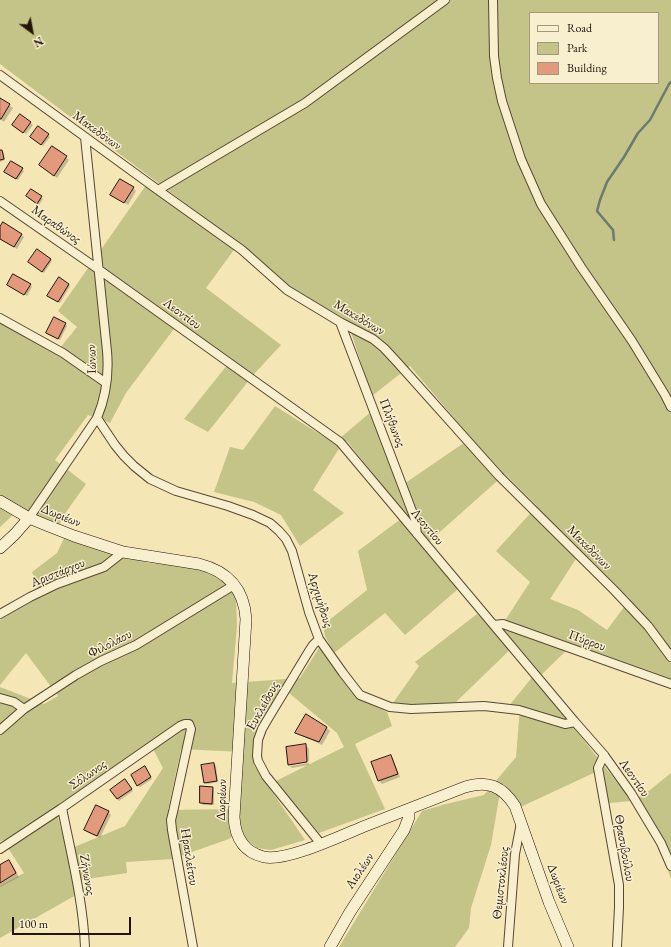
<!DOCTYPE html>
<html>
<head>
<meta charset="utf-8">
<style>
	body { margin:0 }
	#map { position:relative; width:671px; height:947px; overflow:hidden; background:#f5e6b5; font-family:"EB Garamond",serif }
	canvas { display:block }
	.legend { position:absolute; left:529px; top:12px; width:130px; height:72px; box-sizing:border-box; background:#f8efcf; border:1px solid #a29780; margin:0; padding:5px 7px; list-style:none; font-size:12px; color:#22140a }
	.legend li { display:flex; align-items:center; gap:8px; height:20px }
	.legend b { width:20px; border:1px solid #a29780 }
	.north { position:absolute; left:12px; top:12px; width:40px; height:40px; -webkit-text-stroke:3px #f8efcf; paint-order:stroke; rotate:148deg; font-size:11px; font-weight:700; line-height:16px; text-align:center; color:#22140a }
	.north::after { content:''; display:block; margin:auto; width:14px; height:18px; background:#22140a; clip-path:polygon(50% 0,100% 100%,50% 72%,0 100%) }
	.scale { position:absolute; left:12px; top:917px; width:119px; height:18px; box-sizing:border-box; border:2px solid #22140a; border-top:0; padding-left:5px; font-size:12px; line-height:14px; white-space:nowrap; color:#22140a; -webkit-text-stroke:3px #f8efcf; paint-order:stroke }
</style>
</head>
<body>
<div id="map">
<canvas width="671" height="947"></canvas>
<ul class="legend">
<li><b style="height:5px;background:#f8efcf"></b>Road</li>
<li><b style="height:11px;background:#c4c388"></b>Park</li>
<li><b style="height:11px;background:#e2997c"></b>Building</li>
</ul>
<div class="north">N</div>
<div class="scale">100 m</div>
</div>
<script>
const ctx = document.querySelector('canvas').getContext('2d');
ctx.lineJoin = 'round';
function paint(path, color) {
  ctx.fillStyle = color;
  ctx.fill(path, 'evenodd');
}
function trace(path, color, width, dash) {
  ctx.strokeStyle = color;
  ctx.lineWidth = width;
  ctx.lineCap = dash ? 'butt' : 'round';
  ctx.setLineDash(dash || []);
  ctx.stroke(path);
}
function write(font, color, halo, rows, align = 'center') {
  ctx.font = font + ' "EB Garamond",serif';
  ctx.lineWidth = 3;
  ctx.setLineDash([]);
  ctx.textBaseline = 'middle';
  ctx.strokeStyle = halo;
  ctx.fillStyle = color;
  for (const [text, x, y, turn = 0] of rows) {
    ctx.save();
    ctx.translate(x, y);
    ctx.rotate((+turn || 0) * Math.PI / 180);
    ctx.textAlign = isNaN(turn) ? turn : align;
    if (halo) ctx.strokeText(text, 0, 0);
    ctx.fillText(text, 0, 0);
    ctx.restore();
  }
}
paint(new Path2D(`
	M 0,0 L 671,0 L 671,682 L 571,646 L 536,680 L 632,801 L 650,790 L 671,773 L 671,879 L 658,843 L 632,801 L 609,803 L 600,770 L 512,811 L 500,792 L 491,845 L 471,908 L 469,928 L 455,947 L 339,947 L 422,811 L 446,804 L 484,795 L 516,757 L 520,708 L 508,707 L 538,670 L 516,644 L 456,702 L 422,705 L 393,703 L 419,666 L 415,662 L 477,614 L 494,629 L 506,619 L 530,582 L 496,551 L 537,506 L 505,474 L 423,547 L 458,589 L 405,635 L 385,613 L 334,653 L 325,636 L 323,625 L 367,590 L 358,551 L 406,515 L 347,441 L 340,447 L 313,490 L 344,513 L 300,546 L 281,515 L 254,502 L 214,492 L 230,447 L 243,450 L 275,406 L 334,443 L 372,411 L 401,486 L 471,438 L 410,366 L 372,396 L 347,320 L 292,289 L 239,243 L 206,288 L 281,345 L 254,374 L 208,432 L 184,419 L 232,359 L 179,322 L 126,393 L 110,423 L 88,415 L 55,460 L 86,484 L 64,515 L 57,530 L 15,513 L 0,527 L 0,321 L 56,353 L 77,327 L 58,311 L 149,181 L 226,234 L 0,64 ZM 530,13 L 658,13 L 658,83 L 530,83 ZM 581,551 L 630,599 L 607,630 L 578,610 L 550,599 Z
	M 66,534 L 106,548 L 149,563 L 198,566 L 222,577 L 236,598 L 237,626 L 232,683 L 300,678 L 319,648 L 323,647 L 350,687 L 364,701 L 387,712 L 392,726 L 355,744 L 385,809 L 319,833 L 276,781 L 344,747 L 337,733 L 283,688 L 256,738 L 254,765 L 305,840 L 271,850 L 257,848 L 248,841 L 239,832 L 229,839 L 172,859 L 126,862 L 127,873 L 74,881 L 76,895 L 0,938 L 0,886 L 24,873 L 3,840 L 0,842 L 0,687 L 44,704 L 58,696 L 26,653 L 0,685 L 0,620 L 17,608 L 41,596 L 32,572 L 57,553 ZM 150,743 L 163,768 L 125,826 L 67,850 L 55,807 ZM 181,749 L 242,752 L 240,809 L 168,810 Z`), '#c4c388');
paint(new Path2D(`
	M 0,99 L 13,108 L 4,122 L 0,119 Z
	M 20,116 L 33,125 L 26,134 L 15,127 Z
	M 38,127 L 50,137 L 43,146 L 33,138 Z
	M 53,147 L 69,160 L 57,178 L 40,165 Z
	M 0,151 L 2,151 L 4,153 L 5,160 L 0,162 Z
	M 22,169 L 24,171 L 18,180 L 7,174 Z
	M 133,188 L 136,191 L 128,205 L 115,197 Z
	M 31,190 L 43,199 L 39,205 L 27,196 Z
	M 0,229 L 21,234 L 24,237 L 17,249 L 0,239 Z
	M 51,260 L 52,261 L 44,273 L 31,264 Z
	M 68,284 L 70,286 L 60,303 L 50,298 Z
	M 30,285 L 32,287 L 27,296 L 10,286 Z
	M 65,324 L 67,326 L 60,340 L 49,335 Z
	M 306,716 L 327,728 L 330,731 L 322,745 L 300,735 L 297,732 Z
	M 306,745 L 309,749 L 309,761 L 290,764 L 290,766 L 309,763 L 309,765 L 292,768 L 289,765 L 287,748 Z
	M 390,756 L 393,759 L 400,777 L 382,784 L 379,781 L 372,763 Z
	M 214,764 L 216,766 L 218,782 L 207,784 L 205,782 Z
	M 146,769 L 152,779 L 140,787 L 138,785 Z
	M 125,780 L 133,791 L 119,801 L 111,790 Z
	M 201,787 L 212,788 L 214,790 L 214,805 L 203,805 L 201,803 Z
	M 108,812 L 111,815 L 100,838 L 89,833 L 86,830 Z
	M 9,861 L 12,864 L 19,877 L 0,887 L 0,866 Z`), '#0003');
trace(new Path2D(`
	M 614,240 L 613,230 L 597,211 L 600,200 L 607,182 L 624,157 L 638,133 L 650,120 L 669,84 L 671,82`), '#6b7b6e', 2.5);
const building = new Path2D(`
	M 0,98 L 10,104 L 1,119 L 0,119 Z
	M 20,114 L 31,122 L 23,133 L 12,125 Z
	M 38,126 L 49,134 L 41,145 L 30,137 Z
	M 52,146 L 67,156 L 54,176 L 39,165 Z
	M 0,150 L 2,150 L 4,159 L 0,160 Z
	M 11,161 L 23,168 L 16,179 L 4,172 Z
	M 120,179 L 134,187 L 124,203 L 110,195 Z
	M 31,189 L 42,196 L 37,204 L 26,196 Z
	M 3,222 L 22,234 L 14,247 L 0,239 L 0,227 Z
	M 37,249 L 51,259 L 42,272 L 28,262 Z
	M 13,274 L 31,284 L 24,295 L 7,285 Z
	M 59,277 L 69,284 L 58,302 L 47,296 Z
	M 54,317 L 66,323 L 58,339 L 46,333 Z
	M 306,714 L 327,727 L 319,742 L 295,733 Z
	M 306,744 L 307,762 L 288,765 L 286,747 Z
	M 391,755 L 398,774 L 378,781 L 371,762 Z
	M 214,763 L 217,781 L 204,783 L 201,765 Z
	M 145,766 L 151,777 L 137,786 L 131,775 Z
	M 125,779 L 132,789 L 117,799 L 110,790 Z
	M 200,786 L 213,787 L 212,804 L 200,803 Z
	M 96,805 L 109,811 L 97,836 L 84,830 Z
	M 9,860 L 16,873 L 0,883 L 0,865 Z`);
paint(building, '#e2997c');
trace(building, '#22140a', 1);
const street = new Path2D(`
	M 493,0 L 494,56 L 497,78 L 502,101 L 521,159 L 541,204 L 581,267 L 632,341 L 665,395 L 671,407
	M 0,75 L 158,190 L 242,250 L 287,290 L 340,322 L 373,339 L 384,348 L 397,362 L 499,476 L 614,590 L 648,626 L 671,657
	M 158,190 L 305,103 L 445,0
	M 0,201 L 98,269 L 340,442 L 575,722 L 604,755 L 631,793 L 661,843 L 671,866
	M 0,318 L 63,353 L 106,383
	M 340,322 L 415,519 L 417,534
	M 97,418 L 115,445 L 124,456 L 134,466 L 150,479 L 176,491 L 228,506 L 253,515 L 270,523 L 279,531 L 286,539 L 292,551 L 309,612 L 319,639 L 343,673 L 360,695 L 390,707 L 411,709 L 484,706 L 519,710 L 565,724 L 575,722
	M 29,518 L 97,418 C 106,397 109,374 107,351 L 85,137
	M 0,614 L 30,597 L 57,584 L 104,567 L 123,552
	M 494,625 L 503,624 L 671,684
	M 319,639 L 313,645 L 309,651 L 269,717 L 262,729 L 258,740 L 257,756 L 258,761 L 266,776 L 321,844
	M 0,698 L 14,702 L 24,709
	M 0,730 L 24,709 L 76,675 L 101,661 L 136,645 L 234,585
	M 604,755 L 598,768 L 619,885 L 619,907 L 617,947
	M 62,808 C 71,854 83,900 85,947
	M 0,849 L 62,808 L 180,726 L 185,724 L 189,724 L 191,729 L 173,812 L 171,820 L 172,830 L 193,947
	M 508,947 L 515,854 L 521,823`);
const secondary = new Path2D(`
	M 0,501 L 29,518 L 46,525 L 74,536 L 123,552 L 199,564 C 227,571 244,588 246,619 L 234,817 C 235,836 243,852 264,857 C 286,862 343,835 365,826 C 398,813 432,800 465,787 C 488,780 502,786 515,806 L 549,902 L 568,947
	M 0,548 L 15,534 L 29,518
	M 330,947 L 350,912 L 404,830 L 409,817 L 409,809`);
trace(street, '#574835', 10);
trace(secondary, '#22140a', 12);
trace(street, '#f8efcf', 8);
trace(secondary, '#f8efcf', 11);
write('13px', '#22140a', '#f8efcf', [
	["Μακεδόνων",97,131,36],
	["Μαραθώνος",56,225,35],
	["Λεοντίου",182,314,36],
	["Μακεδόνων",359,318,31],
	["Ιώνων",92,359,-91],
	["Πλήθωνος",392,423,69],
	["Δωριέων",61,516,22],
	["Λεοντίου",427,527,50],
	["Μακεδόνων",589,548,45],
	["Αριστάρχου",58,573,-22],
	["Αρχιμήδους",320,600,73],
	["Πύρρου",587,641,20],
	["Φιλολάου",110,644,-27],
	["Ευκλείδους",263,706,-61],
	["Σόλωνος",88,775,-35],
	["Λεοντίου",634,778,55],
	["Δωριέων",222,800,-88],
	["Θρασυβούλου",624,848,80],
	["Ηρακλείτου",189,857,81],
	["Αιολέων",360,871,-56],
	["Ζήνωνος",87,875,80],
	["Θεμιστοκλέους",501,883,-84],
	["Δωριέων",558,884,69]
]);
</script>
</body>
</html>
